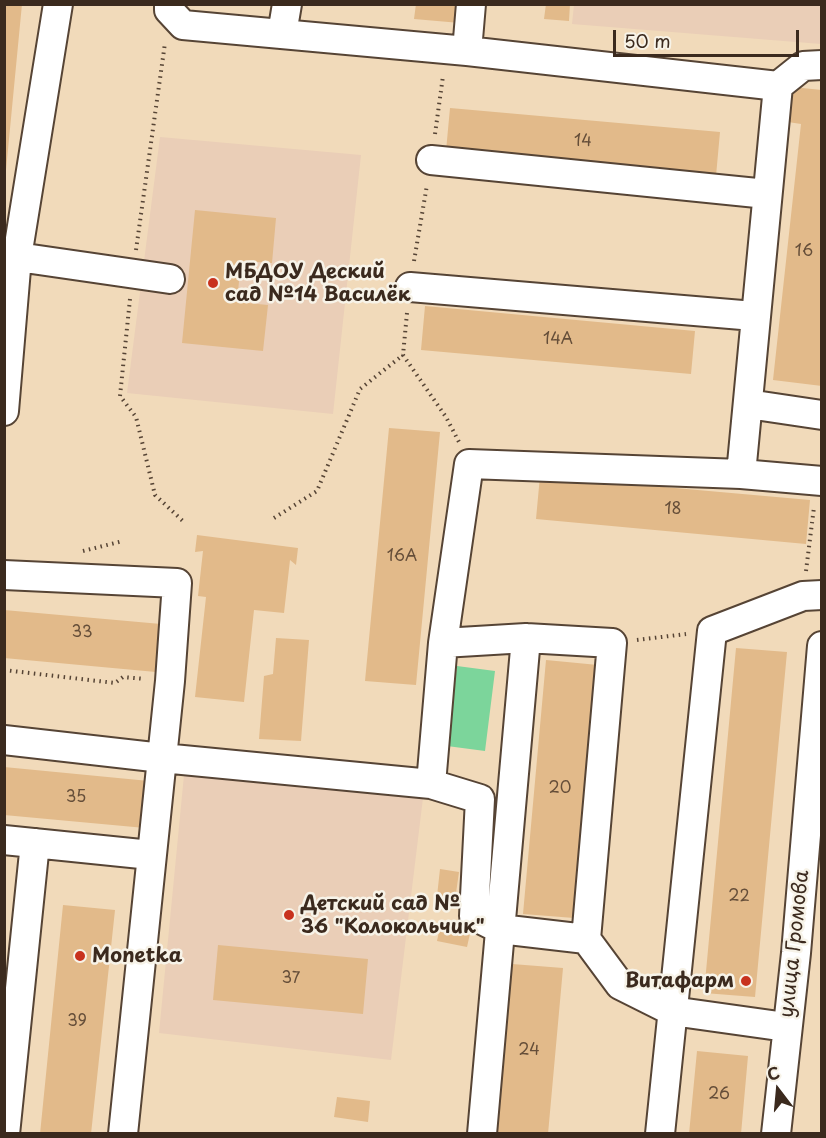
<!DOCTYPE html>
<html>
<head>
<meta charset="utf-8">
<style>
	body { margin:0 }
	#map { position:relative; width:826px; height:1138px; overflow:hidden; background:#f1daba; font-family:"Playpen Sans",sans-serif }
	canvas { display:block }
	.frame { position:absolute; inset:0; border:6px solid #3b2a1e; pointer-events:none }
	.north { position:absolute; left:748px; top:1060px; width:60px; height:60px; -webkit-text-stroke:4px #f7f3e8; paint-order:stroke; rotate:344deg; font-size:16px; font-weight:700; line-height:24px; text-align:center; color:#3b2a1e }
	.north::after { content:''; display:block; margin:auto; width:21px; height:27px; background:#3b2a1e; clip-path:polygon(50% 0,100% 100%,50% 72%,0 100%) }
	.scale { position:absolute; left:613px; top:30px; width:186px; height:27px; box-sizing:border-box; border:3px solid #3b2a1e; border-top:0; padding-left:8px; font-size:18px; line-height:21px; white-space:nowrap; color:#3b2a1e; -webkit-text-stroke:4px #f7f3e8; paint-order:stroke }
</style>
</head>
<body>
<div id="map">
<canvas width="826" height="1138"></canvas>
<div class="frame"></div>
<div class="north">С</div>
<div class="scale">50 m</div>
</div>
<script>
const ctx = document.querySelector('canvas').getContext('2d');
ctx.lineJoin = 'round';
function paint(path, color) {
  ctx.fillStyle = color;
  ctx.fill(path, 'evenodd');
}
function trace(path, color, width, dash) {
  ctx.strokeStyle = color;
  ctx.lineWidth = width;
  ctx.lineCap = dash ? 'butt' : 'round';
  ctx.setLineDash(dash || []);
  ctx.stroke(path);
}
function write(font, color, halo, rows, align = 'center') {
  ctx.font = font + ' "Playpen Sans",sans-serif';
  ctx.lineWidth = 5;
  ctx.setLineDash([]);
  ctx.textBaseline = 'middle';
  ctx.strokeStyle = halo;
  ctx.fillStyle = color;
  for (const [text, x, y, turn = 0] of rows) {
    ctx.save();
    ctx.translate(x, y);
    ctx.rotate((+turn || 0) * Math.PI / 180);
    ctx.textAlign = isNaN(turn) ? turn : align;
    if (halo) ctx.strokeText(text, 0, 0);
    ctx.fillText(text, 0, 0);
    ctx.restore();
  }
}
paint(new Path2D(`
	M 574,5 L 821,5 L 821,44 L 572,24 Z
	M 160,137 L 361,155 L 333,414 L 127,393 Z
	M 184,775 L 423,798 L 391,1060 L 159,1033 Z`), '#eaceb7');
paint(new Path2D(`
	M 457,666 L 495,671 L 485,751 L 447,746 Z`), '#7cd59b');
paint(new Path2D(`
	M 4,4 L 22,4 L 6,170 L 4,170 Z
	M 416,4 L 461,4 L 460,23 L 414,19 Z
	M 546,4 L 570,4 L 569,21 L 544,19 Z
	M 792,87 L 822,90 L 822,386 L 773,380 L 801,124 L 788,122 Z
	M 450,108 L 720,132 L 716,176 L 446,151 Z
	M 195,210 L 276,218 L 272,263 L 241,261 L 237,302 L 268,305 L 263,351 L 182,343 Z
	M 425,306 L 695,331 L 691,374 L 421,350 Z
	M 389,428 L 440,432 L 416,685 L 365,681 Z
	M 540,476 L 810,500 L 806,544 L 536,519 Z
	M 197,535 L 298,548 L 296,565 L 290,560 L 284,613 L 254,610 L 244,702 L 195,697 L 206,597 L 198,596 L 203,551 L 195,552 Z
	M 4,610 L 161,624 L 156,672 L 4,658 Z
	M 276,638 L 309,640 L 301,741 L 259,739 L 264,676 L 273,674 Z
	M 736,648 L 787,652 L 755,997 L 704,993 Z
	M 546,660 L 598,665 L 574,918 L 523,914 Z
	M 4,767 L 149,781 L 145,828 L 4,815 Z
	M 440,869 L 459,872 L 454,907 L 436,905 Z
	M 63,905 L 115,910 L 91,1134 L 40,1134 Z
	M 441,922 L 471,929 L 467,947 L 437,941 Z
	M 218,945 L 368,959 L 363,1014 L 213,1000 Z
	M 512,964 L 563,968 L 548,1134 L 496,1134 Z
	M 697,1051 L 748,1056 L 741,1134 L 689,1134 Z
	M 337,1097 L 370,1101 L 368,1122 L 334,1117 Z`), '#e2ba8a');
const minor = new Path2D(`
	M 169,4 L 169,10 L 183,25 L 467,51 L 778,86
	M 282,34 L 287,4
	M 467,51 L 471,4
	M 431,160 L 767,194
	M 4,255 L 170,279
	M 410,287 L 754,316
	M 748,404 L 822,415
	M 4,411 L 17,257 L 58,4
	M 741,474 L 822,481
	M 4,575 L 177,583 L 170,681 L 123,1134
	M 4,740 L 162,758 L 431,784 L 480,799 L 474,916 L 500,929 L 586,939 L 620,985 L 672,1011 L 786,1027
	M 431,784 L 443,643
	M 4,840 L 151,855
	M 586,939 L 612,643 L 526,638 L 443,643 L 469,464 L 741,474 L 778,86 L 803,66 L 822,65
	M 5,1134 L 35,843
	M 482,1134 L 526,638
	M 660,1134 L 712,631 L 803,596 L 822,595
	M 776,1134 L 796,953 L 822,646`);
trace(minor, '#564435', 32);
trace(new Path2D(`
	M 435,134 L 443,76
	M 136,250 L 165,43
	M 414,261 L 427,185
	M 130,299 L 120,396 L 136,417 L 155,495 L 185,523
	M 407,313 L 403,355 L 446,417 L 459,442
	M 274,518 L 317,491 L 360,389 L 403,355
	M 83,551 L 123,541
	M 806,571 L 814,507
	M 637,640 L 686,634
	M 4,670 L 115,683 L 123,677 L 145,679`), '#564435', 4, [1.5, 4.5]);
trace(minor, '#fff', 28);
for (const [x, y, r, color] of [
	[213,283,6,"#c8321e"],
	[289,915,6,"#c8321e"],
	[80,956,6,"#c8321e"],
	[746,981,6,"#c8321e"]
]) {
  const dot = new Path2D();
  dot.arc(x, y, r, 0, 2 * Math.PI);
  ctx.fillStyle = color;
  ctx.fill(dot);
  trace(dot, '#f7f3e8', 2);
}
write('16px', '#654e39', null, [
	["14",583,142],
	["16",804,252],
	["14А",558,340],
	["18",673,510],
	["16А",402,557],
	["33",82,633],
	["20",560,789],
	["35",76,798],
	["22",739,897],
	["37",291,979],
	["39",77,1022],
	["24",529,1051],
	["26",719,1095]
]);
write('bold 20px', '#3b2a1e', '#f7f3e8', [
	["МБДОУ Деский",225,272],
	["сад №14 Василёк",225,295],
	["Детский сад №",301,904],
	["36 \"Колокольчик\"",301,927],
	["Monetka",92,956],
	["Витафарм",734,981,"right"]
], 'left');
write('20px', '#3b2a1e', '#f7f3e8', [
	["улица Громова",795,944,-84]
]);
</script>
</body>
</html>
